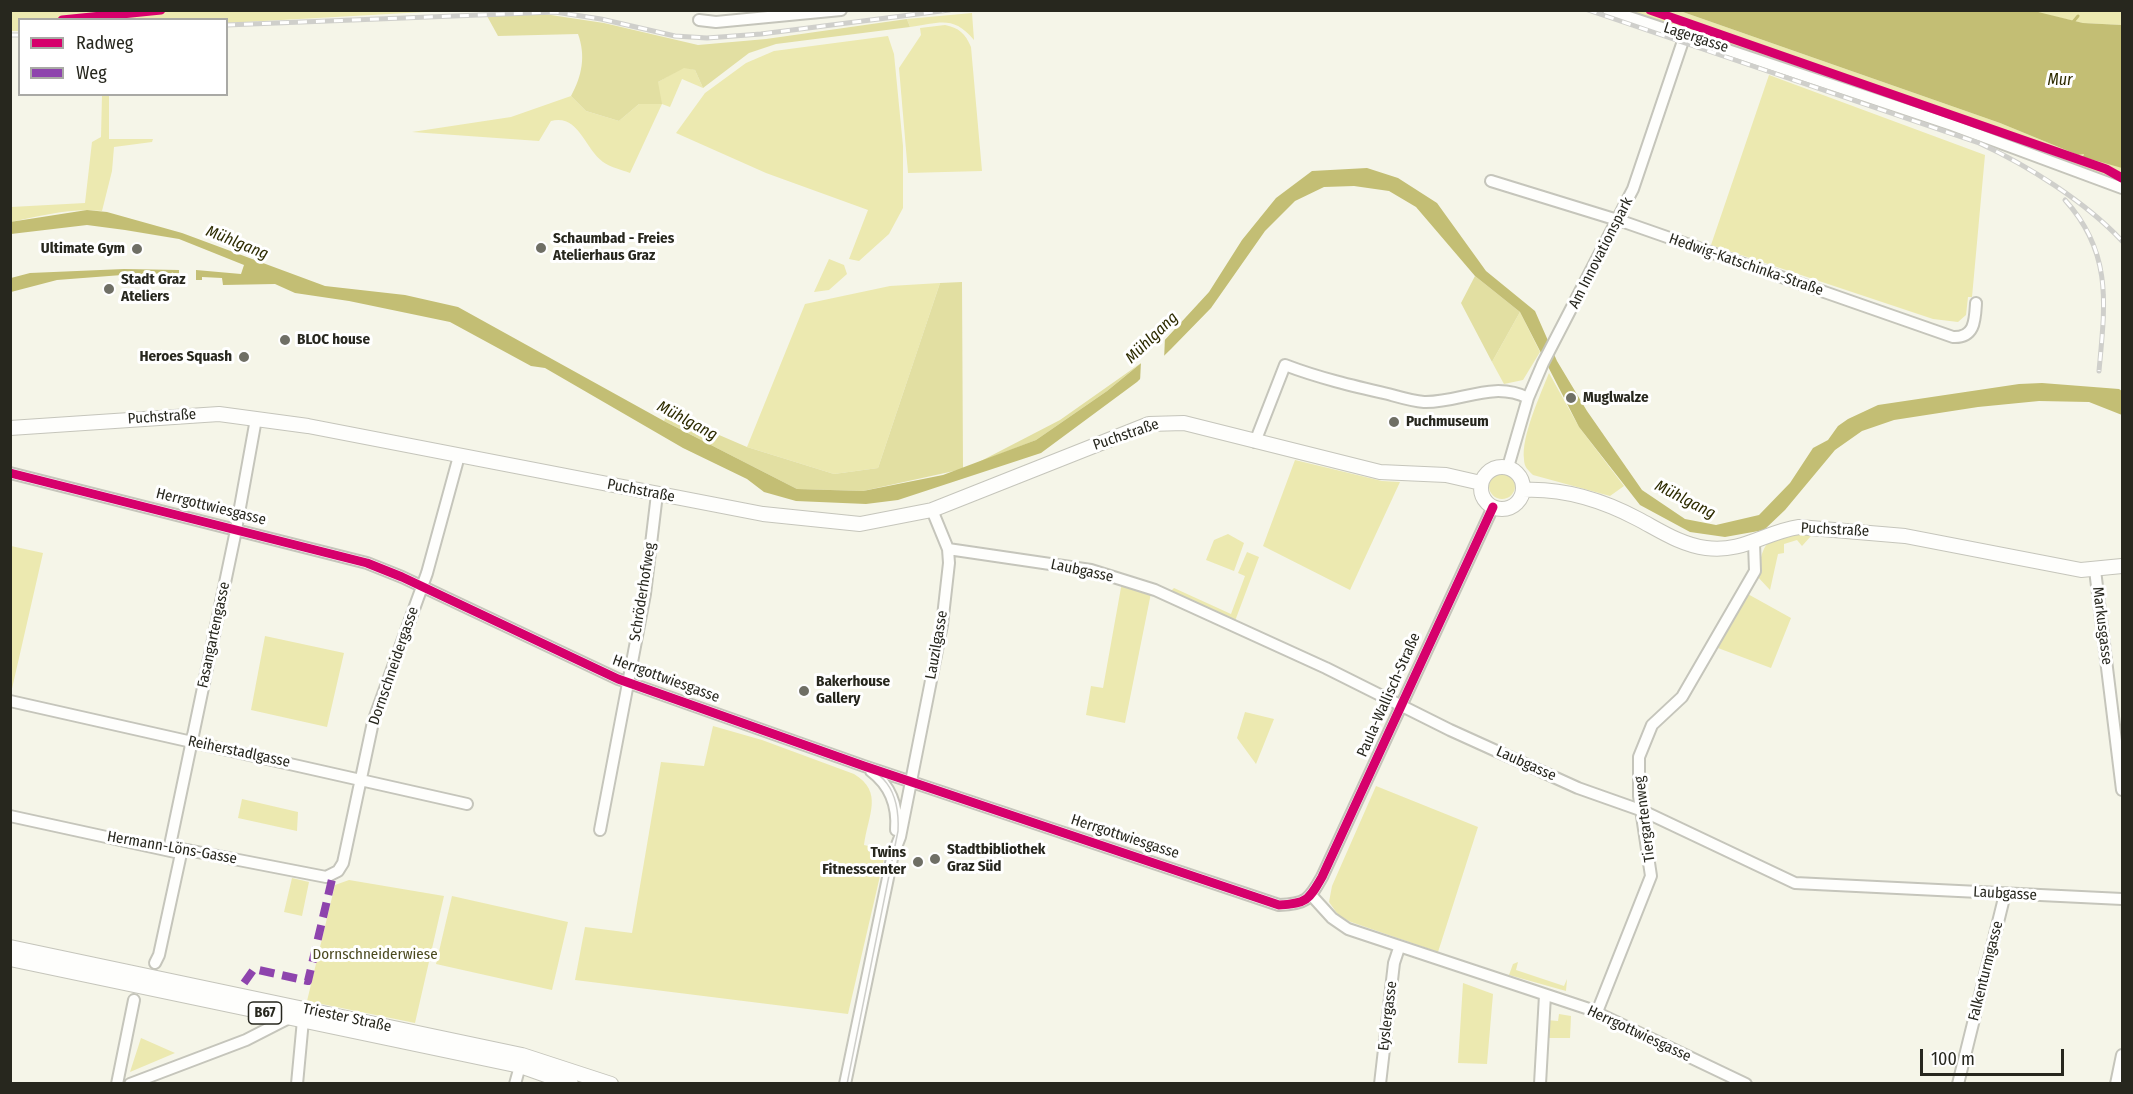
<!DOCTYPE html>
<html>
<head>
<meta charset="utf-8">
<style>
	body { margin:0 }
	#map { position:relative; width:2133px; height:1094px; overflow:hidden; background:#f5f5e8; font-family:"Fira Sans Condensed",sans-serif }
	canvas { display:block }
	.frame { position:absolute; inset:0; border:12px solid #27271e; pointer-events:none }
	.legend { position:absolute; left:18px; top:18px; width:210px; height:78px; box-sizing:border-box; background:#fff; border:2px solid #a9a9a5; margin:0; padding:8px 10px; list-style:none; font-size:18px; color:#27271e }
	.legend li { display:flex; align-items:center; gap:12px; height:30px }
	.legend b { width:30px; border:2px solid #a9a9a5 }
	.scale { position:absolute; left:1920px; top:1049px; width:144px; height:27px; box-sizing:border-box; border:3px solid #27271e; border-top:0; padding-left:8px; font-size:18px; line-height:21px; white-space:nowrap; color:#27271e; -webkit-text-stroke:4px #fff; paint-order:stroke }
</style>
</head>
<body>
<div id="map">
<canvas width="2133" height="1094"></canvas>
<div class="frame"></div>
<ul class="legend">
<li><b style="height:8px;background:#d6006c"></b>Radweg</li>
<li><b style="height:8px;background:#8e44ad"></b>Weg</li>
</ul>
<div class="scale">100 m</div>
</div>
<script>
const ctx = document.querySelector('canvas').getContext('2d');
ctx.lineJoin = 'round';
function paint(path, color) {
  ctx.fillStyle = color;
  ctx.fill(path, 'evenodd');
}
function trace(path, color, width, dash) {
  ctx.strokeStyle = color;
  ctx.lineWidth = width;
  ctx.lineCap = dash ? 'butt' : 'round';
  ctx.setLineDash(dash || []);
  ctx.stroke(path);
}
function write(font, color, halo, rows, align = 'center') {
  ctx.font = font + ' "Fira Sans Condensed",sans-serif';
  ctx.lineWidth = 6;
  ctx.setLineDash([]);
  ctx.textBaseline = 'middle';
  ctx.strokeStyle = halo;
  ctx.fillStyle = color;
  for (const [text, x, y, turn = 0] of rows) {
    ctx.save();
    ctx.translate(x, y);
    ctx.rotate((+turn || 0) * Math.PI / 180);
    ctx.textAlign = isNaN(turn) ? turn : align;
    if (halo) ctx.strokeText(text, 0, 0);
    ctx.fillText(text, 0, 0);
    ctx.restore();
  }
}
paint(new Path2D(`
	M 11,10 L 443,10 L 443,11 L 227,23 L 226,20 L 20,20 L 19,31 L 11,31 Z
	M 1629,11 L 1680,11 L 2000,123 L 2078,155 L 2084,154 L 2120,164 L 2122,166 L 2122,182 L 1870,92 Z
	M 2030,11 L 2122,11 L 2122,25 L 2083,23 Z
	M 972,13 L 974,40 C 953,15 940,23 910,27 L 907,19 Z
	M 945,25 C 959,28 965,33 971,47 L 982,171 L 908,173 L 899,68 L 921,35 L 920,28 Z
	M 888,36 L 894,54 L 903,146 L 903,208 L 889,234 L 859,261 L 849,259 L 868,210 L 766,173 L 676,133 L 705,93 L 746,63 L 774,51 Z
	M 684,67 L 695,70 L 703,88 L 682,79 L 670,107 L 662,104 L 630,173 C 622,170 610,167 603,162 C 584,148 579,114 551,121 L 539,141 L 412,132 L 511,117 L 571,96 L 586,111 L 619,121 L 639,104 L 658,82 Z
	M 1769,75 L 1985,155 L 1972,297 L 1968,297 L 1966,315 L 1958,322 L 1933,319 L 1711,245 Z
	M 102,95 L 109,95 L 109,139 L 153,139 L 152,142 L 114,147 L 112,171 L 102,211 C 71,208 40,216 11,222 L 11,207 L 85,203 L 92,142 L 101,137 Z
	M 829,259 L 844,265 L 847,274 L 829,290 L 814,292 Z
	M 940,283 L 878,468 L 834,474 L 747,447 L 805,304 L 890,286 Z
	M 1520,312 L 1540,352 L 1523,380 L 1504,384 L 1492,362 Z
	M 1549,373 L 1579,427 L 1624,486 L 1610,496 L 1533,475 C 1528,470 1524,467 1524,459 C 1521,437 1541,393 1549,373 Z
	M 1295,460 L 1382,481 L 1400,482 L 1350,590 L 1263,546 Z
	M1489 486a13 13 0 1 1 26 0a13 13 0 1 1-26 0Z
	M 1798,533 L 1810,533 L 1811,536 L 1802,546 L 1797,540 L 1784,544 L 1784,553 L 1778,554 L 1770,590 L 1756,575 C 1767,540 1760,543 1798,533 Z
	M 1228,534 L 1244,543 L 1234,571 L 1206,560 L 1214,540 Z
	M 11,546 L 43,553 L 11,693 L 10,546 Z
	M 1247,552 L 1259,557 L 1235,621 L 1171,591 L 1174,588 L 1231,614 L 1245,576 L 1238,573 Z
	M 1122,582 L 1151,593 L 1125,723 L 1086,715 L 1091,686 L 1103,688 Z
	M 1746,593 L 1791,618 L 1771,668 L 1718,648 Z
	M 265,636 L 344,653 L 327,727 L 251,710 Z
	M 1245,712 L 1274,719 L 1256,764 L 1237,738 Z
	M 713,726 L 762,740 L 854,774 C 884,792 868,815 864,845 L 886,850 L 848,1014 L 575,980 L 585,927 L 632,933 L 661,762 L 704,766 Z
	M 1376,786 L 1478,827 L 1438,952 L 1351,922 L 1339,916 L 1329,902 L 1332,886 Z
	M 242,799 L 298,812 L 297,831 L 238,818 Z
	M 292,878 L 309,882 L 302,916 L 284,912 Z
	M 349,880 L 444,896 L 415,1023 L 307,1001 L 335,885 Z
	M 452,896 L 568,922 L 552,990 L 436,964 Z
	M 1518,962 L 1516,970 L 1564,986 L 1567,979 L 1566,991 L 1509,975 L 1513,964 Z
	M 1463,983 L 1493,994 L 1487,1064 L 1458,1063 Z
	M 1559,1014 L 1571,1016 L 1570,1038 L 1545,1038 L 1547,1020 L 1558,1021 Z
	M 141,1038 L 175,1053 L 130,1072 Z`), '#ece9b0');
paint(new Path2D(`
	M 544,14 L 604,23 L 698,45 L 766,39 L 907,19 L 910,27 L 776,44 L 749,53 L 703,88 L 695,70 L 684,68 L 658,82 L 662,104 L 639,104 L 619,121 L 586,111 L 571,96 C 582,76 586,56 578,34 L 498,36 L 487,16 Z
	M 1475,276 L 1520,312 L 1492,362 L 1461,303 Z
	M 962,282 L 963,469 L 863,491 L 797,489 L 664,421 L 668,413 L 747,447 L 834,474 L 878,468 L 940,283 Z
	M 1141,363 L 1107,391 L 1036,440 L 977,463 L 1060,420 Z`), '#e2dfa2');
paint(new Path2D(`
	M 2030,10 L 2083,23 L 2122,25 L 2122,168 L 2083,157 L 2084,154 L 2078,155 L 2000,123 L 1680,11 Z
	M 1367,168 L 1398,178 L 1437,203 L 1486,271 L 1535,311 L 1557,361 L 1587,411 L 1642,490 L 1685,519 L 1716,525 L 1759,515 L 1790,483 L 1813,448 L 1828,440 L 1838,426 L 1848,419 L 1878,405 L 2019,384 L 2042,383 L 2119,389 L 2122,391 L 2122,415 L 2089,402 L 2039,401 L 1978,407 L 1894,420 L 1862,431 L 1835,450 L 1785,510 L 1764,530 L 1725,537 L 1690,532 L 1640,505 L 1579,427 L 1520,312 L 1475,276 L 1416,207 L 1389,191 L 1354,186 L 1324,187 L 1295,201 L 1265,231 L 1211,308 L 1171,349 L 1137,382 L 1041,453 L 898,500 L 866,504 L 796,501 L 764,492 L 747,479 L 683,448 L 545,368 L 531,366 L 450,322 L 349,301 L 295,293 L 275,284 L 223,285 L 222,278 L 202,277 L 202,280 L 196,280 L 196,270 L 241,274 L 244,265 L 179,239 L 125,230 L 87,225 L 11,234 L 10,222 L 87,210 L 107,212 L 182,233 L 325,286 L 405,295 L 458,307 L 664,421 L 797,489 L 863,491 L 943,475 L 1036,440 L 1107,391 L 1151,355 L 1209,292 L 1242,240 L 1276,198 L 1312,171 Z
	M 124,269 L 179,270 L 179,277 L 122,275 L 57,280 L 11,292 L 11,278 L 30,273 Z`), '#c3be74');
paint(new Path2D(`
	M 1165,336 L 1164,361 L 1140,382 L 1141,361 Z`), '#f5f5e8');
trace(new Path2D(`
	M 2073,22 L 2078,16`), '#c3be74', 3);
const minor = new Path2D(`
	M 1608,10 L 1952,125 L 2122,188
	M 699,20 L 716,22 L 841,10
	M 1491,181 L 1624,222 L 1953,337 C 1975,338 1975,320 1976,303
	M 1255,442 L 1285,365 C 1319,378 1353,386 1388,394 C 1399,397 1412,401 1424,402 C 1461,403 1492,380 1528,398
	M 1508,467 L 1528,398 L 1543,363 L 1633,189 L 1685,35
	M 10,473 L 367,563 L 402,577 L 618,679 L 864,766 L 1279,905 C 1306,904 1309,900 1322,877 L 1493,507
	M 948,549 L 1091,570 L 1155,590 L 1326,668 L 1450,730 L 1578,788 L 1643,811 L 1795,883 L 2122,899
	M 2095,570 L 2122,790
	M 10,701 L 467,804
	M 871,771 C 891,786 898,806 896,830
	M 10,816 L 175,852 L 182,849 L 326,877 L 338,871 L 343,863 L 373,722 L 427,573 L 459,456
	M 600,830 L 645,594 L 657,494
	M 169,850 L 235,535 L 256,419
	M 893,855 L 900,837 L 942,625 L 949,563 L 948,549 L 932,510
	M 1312,896 L 1332,918 L 1348,929 L 1589,1009 L 1746,1084
	M 155,963 L 159,955 L 182,849
	M 1597,1012 L 1651,876 L 1639,796 L 1639,757 L 1652,725 L 1682,697 L 1755,571 L 1754,543
	M 117,1084 L 134,1000
	M 130,1084 L 246,1040 L 289,1018
	M 297,1084 L 303,1020
	M 515,1084 L 520,1066
	M 845,1084 L 894,849
	M 1380,1084 L 1394,963 L 1399,948
	M 1540,1084 L 1545,995
	M 1958,1084 L 2005,894
	M 2116,1084 L 2122,1055`);
const major = new Path2D(`
	M 10,428 L 219,414 L 308,426 L 763,514 L 860,524 L 932,510 L 1149,424 L 1184,423 L 1380,472 L 1446,475 L 1481,483
	M1481 488a21 21 0 1 1 42 0a21 21 0 1 1-42 0Z
	M 1523,490 C 1564,488 1602,500 1638,519 C 1659,530 1681,545 1706,548 C 1743,553 1765,532 1799,527 L 1905,536 L 2081,570 L 2122,566
	M 10,947 L 522,1055 L 611,1084
	M 10,959 L 520,1066 L 571,1084`);
trace(minor, '#c5c5bb', 14);
trace(major, '#c5c5bb', 16);
trace(minor, '#fefefc', 10);
trace(major, '#fefefc', 14);
trace(new Path2D(`
	M 10,470 L 367,561 L 402,574 L 614,675 L 845,756 C 884,771 900,789 898,831 L 847,1084`), '#cfcfcb', 1.5);
const rail = new Path2D(`
	M 1588,10 L 1979,143 C 2027,165 2086,202 2122,241
	M 226,25 L 555,12 L 601,19 L 675,36 L 707,38 L 761,34 L 949,10
	M 10,35 L 20,35
	M 2065,200 C 2113,253 2105,305 2099,371`);
trace(rail, '#cfcfcb', 5);
trace(rail, '#fff', 3, [9]);
trace(new Path2D(`
	M 244,983 L 254,969 L 308,981 L 333,875`), '#8e44ad', 8, [15, 8]);
trace(new Path2D(`
	M 1650,10 L 2106,169 L 2122,178
	M 62,20 L 161,10
	M 10,473 L 367,563 L 402,577 L 618,679 L 864,766 L 1279,905 C 1306,904 1309,900 1322,877 L 1493,507`), '#d6006c', 9);
for (const [x, y, r, color] of [
	[541,248,6,"#6f6f65"],
	[137,249,6,"#6f6f65"],
	[109,289,6,"#6f6f65"],
	[285,340,6,"#6f6f65"],
	[244,357,6,"#6f6f65"],
	[1571,398,6,"#6f6f65"],
	[1394,422,6,"#6f6f65"],
	[804,691,6,"#6f6f65"],
	[935,859,6,"#6f6f65"],
	[918,862,6,"#6f6f65"]
]) {
  const dot = new Path2D();
  dot.arc(x, y, r, 0, 2 * Math.PI);
  ctx.fillStyle = color;
  ctx.fill(dot);
  trace(dot, '#fff', 2);
}
for (const [x, y, w] of [
	[265,1013,33]
]) {
  const box = new Path2D();
  box.roundRect(x - w / 2, y - 11, w, 22, 4.5);
  ctx.fillStyle = '#fff';
  ctx.fill(box);
  trace(box, '#27271e', 1.5);
}
write('bold 14px', '#27271e', null, [
	["B67",265,1013]
]);
write('15px', '#27271e', '#fff', [
	["Lagergasse",1696,38,18],
	["Am Innovationspark",1601,253,-63],
	["Hedwig-Katschinka-Straße",1746,265,19],
	["Puchstraße",162,417,-4],
	["Puchstraße",1126,435,-19],
	["Puchstraße",641,491,11],
	["Herrgottwiesgasse",211,507,14],
	["Puchstraße",1835,530,3],
	["Laubgasse",1082,571,12],
	["Schröderhofweg",643,592,-81],
	["Markusgasse",2102,626,83],
	["Fasangartengasse",214,635,-78],
	["Lauzilgasse",937,645,-80],
	["Dornschneidergasse",394,666,-71],
	["Herrgottwiesgasse",666,679,20],
	["Paula-Wallisch-Straße",1389,695,-66],
	["Reiherstadlgasse",239,752,12],
	["Laubgasse",1526,764,24],
	["Tiergartenweg",1645,819,-97],
	["Herrgottwiesgasse",1125,837,18],
	["Hermann-Löns-Gasse",172,848,10],
	["Laubgasse",2005,894,3],
	["Falkenturmgasse",1986,971,-76],
	["Eyslergasse",1388,1016,-83],
	["Triester Straße",347,1018,12],
	["Herrgottwiesgasse",1639,1034,25]
]);
write('bold 15px', '#27271e', '#fff', [
	["Schaumbad - Freies",553,239],
	["Atelierhaus Graz",553,256],
	["Ultimate Gym",125,249,"right"],
	["Stadt Graz",121,280],
	["Ateliers",121,297],
	["BLOC house",297,340],
	["Heroes Squash",232,357,"right"],
	["Muglwalze",1583,398],
	["Puchmuseum",1406,422],
	["Bakerhouse",816,682],
	["Gallery",816,699],
	["Stadtbibliothek",947,850],
	["Graz Süd",947,867],
	["Twins",906,853,"right"],
	["Fitnesscenter",906,870,"right"]
], 'left');
write('15px', '#4b491f', '#fff', [
	["Dornschneiderwiese",375,955]
]);
write('italic 16px', '#2d2b00', '#fff', [
	["Mur",2060,81],
	["Mühlgang",237,243,22],
	["Mühlgang",1152,338,-44],
	["Mühlgang",687,421,28],
	["Mühlgang",1685,500,27]
]);
</script>
</body>
</html>
